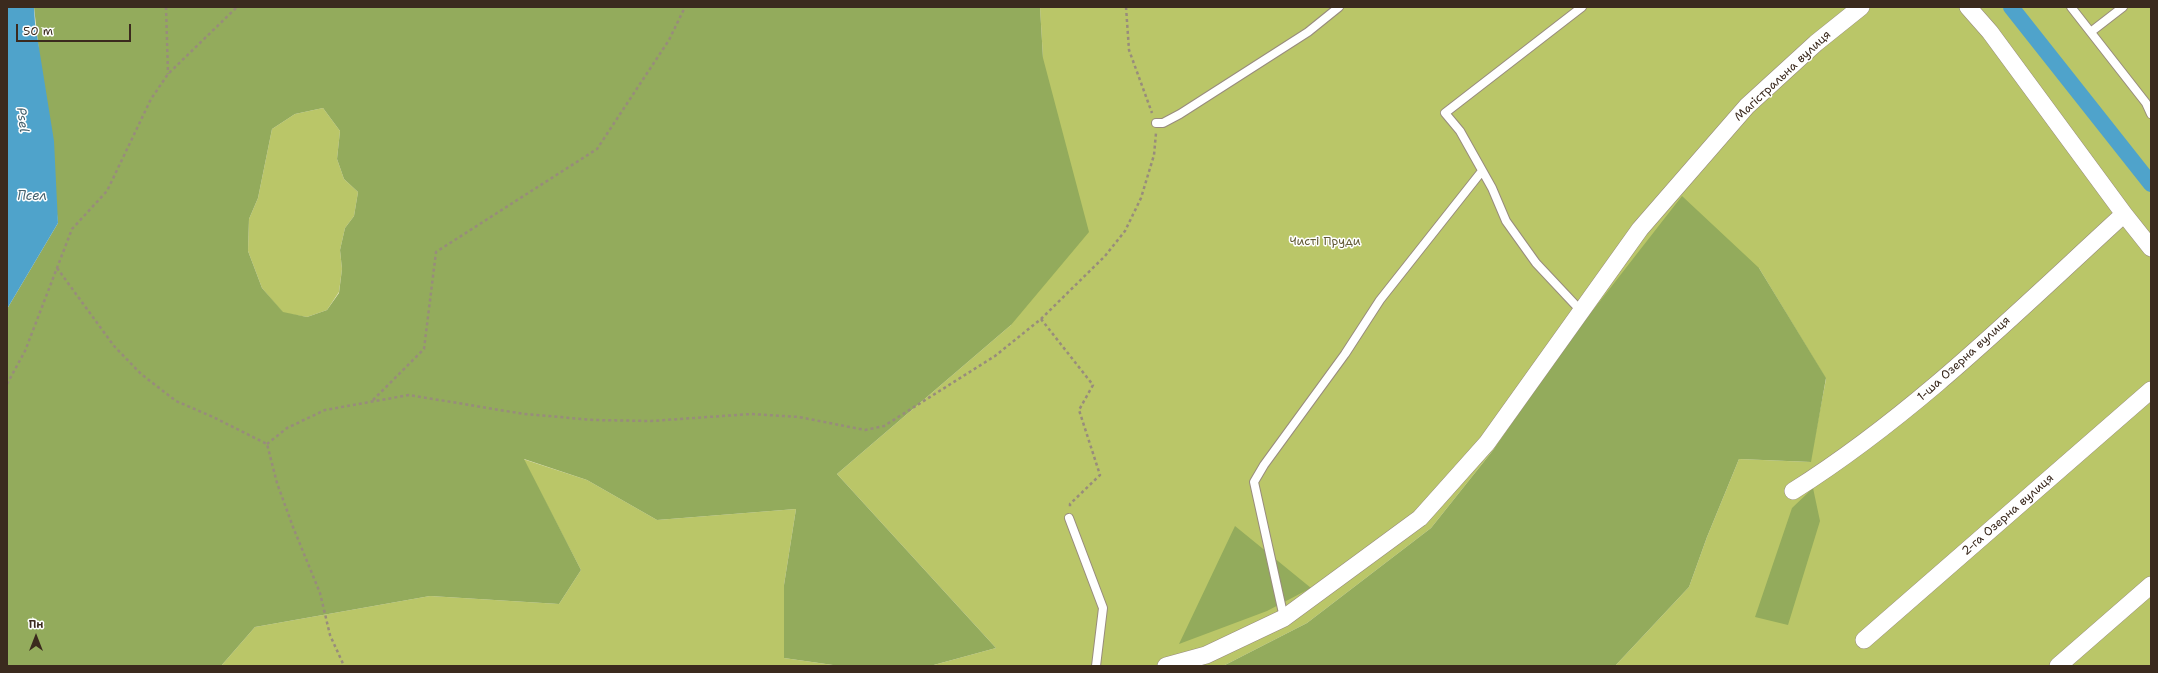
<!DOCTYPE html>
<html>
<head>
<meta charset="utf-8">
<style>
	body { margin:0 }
	#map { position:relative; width:2158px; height:673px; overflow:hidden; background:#f4eedb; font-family:"Shantell Sans",sans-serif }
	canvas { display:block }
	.frame { position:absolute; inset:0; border:8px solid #3b2a1e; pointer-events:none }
	.north { position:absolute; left:16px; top:617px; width:40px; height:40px; -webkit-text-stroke:3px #fff; paint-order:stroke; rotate:0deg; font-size:11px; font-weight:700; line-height:16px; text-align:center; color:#3b2a1e }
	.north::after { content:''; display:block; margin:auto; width:14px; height:18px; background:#3b2a1e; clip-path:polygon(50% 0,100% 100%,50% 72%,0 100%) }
	.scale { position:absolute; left:16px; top:24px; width:115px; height:18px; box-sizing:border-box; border:2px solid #3b2a1e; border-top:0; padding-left:5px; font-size:12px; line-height:14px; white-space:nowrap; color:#3b2a1e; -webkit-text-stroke:3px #fff; paint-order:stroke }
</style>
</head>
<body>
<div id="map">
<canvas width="2158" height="673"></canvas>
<div class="frame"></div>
<div class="north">Пн</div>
<div class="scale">50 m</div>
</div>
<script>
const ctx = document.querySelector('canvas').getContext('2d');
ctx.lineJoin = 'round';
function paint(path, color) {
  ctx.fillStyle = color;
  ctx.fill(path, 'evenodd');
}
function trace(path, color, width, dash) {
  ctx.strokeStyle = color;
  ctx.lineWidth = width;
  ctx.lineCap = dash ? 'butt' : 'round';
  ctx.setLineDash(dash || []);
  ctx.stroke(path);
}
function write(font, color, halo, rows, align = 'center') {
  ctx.font = font + ' "Shantell Sans",sans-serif';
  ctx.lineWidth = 3;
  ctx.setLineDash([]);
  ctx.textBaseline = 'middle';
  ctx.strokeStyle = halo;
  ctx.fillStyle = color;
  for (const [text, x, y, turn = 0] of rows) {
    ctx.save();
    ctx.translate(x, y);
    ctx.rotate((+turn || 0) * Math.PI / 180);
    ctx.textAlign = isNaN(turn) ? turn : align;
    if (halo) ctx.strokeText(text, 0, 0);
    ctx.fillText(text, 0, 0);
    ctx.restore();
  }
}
paint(new Path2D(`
	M 1040,7 L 2151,7 L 2151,666 L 1615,666 L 1689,587 L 1707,537 L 1739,459 L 1810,462 L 1826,379 L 1759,268 L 1494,449 L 1431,528 L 1307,623 L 1223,666 L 930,666 L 996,648 L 837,474 L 1011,325 L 1043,58 Z
	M 323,108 L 340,131 L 337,159 L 344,179 L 358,192 L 354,216 L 345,228 L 340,250 L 342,269 L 339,292 L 327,310 L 307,317 L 283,313 L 262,288 L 248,251 L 249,219 L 258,198 L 272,129 L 295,114 Z
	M 523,459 L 587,480 L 657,520 L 796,509 L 784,585 L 784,658 L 840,666 L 221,666 L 255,627 L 430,596 L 559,604 L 581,570 Z`), '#bac668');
paint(new Path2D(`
	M 34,7 L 1040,7 L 1043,58 L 1089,232 L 1011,325 L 837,474 L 996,648 L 930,666 L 840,666 L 784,658 L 784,585 L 796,509 L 657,520 L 587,480 L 524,459 L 581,570 L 559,604 L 430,596 L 255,627 L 221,666 L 7,666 L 7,309 L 58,223 ZM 323,108 L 340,131 L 337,159 L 344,179 L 358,192 L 354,216 L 345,228 L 340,250 L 342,269 L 339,293 L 327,310 L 307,317 L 283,312 L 262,288 L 248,251 L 249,219 L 258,198 L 272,129 L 295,114 Z
	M 1682,196 L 1759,268 L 1826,378 L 1811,462 L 1739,459 L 1707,537 L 1689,587 L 1615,666 L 1223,666 L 1307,623 L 1431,528 L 1494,449 L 1572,337 Z
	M 1813,488 L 1820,521 L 1788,625 L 1755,617 L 1792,508 Z
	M 1235,526 L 1311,588 L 1267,611 L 1179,644 Z`), '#93ab5c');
paint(new Path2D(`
	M 7,7 L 34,7 L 35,23 L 54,141 L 58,223 L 7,309 Z`), '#4fa3cb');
trace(new Path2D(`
	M 2011,7 L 2151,184`), '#4fa3cb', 16);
const service = new Path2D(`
	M 1582,7 L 1445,113 L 1460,131 L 1492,188 L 1506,221 L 1536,263 L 1582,312
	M 2071,7 L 2146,103 L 2151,114
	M 2092,31 L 2123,7
	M 1156,123 L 1163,123 L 1180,114 L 1308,32 L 1339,7
	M 1069,518 L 1103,608 L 1096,666
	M 1284,618 L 1254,482 L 1264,465 L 1345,354 L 1380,300 L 1482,171`);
const minor = new Path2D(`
	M 1968,7 L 1990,32 L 2124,214 L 2151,248
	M 1793,491 C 1915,414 2018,311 2124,214
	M 1864,640 L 2151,390
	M 1166,666 L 1206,655 L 1284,618 L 1420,518 L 1487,443 L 1640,229 L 1747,106 L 1816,43 L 1861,7
	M 2058,666 L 2151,585`);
trace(service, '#988c7c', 10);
trace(minor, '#988c7c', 18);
trace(new Path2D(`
	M 166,7 L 168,74
	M 1126,7 L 1129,50 L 1152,113
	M 57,268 L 114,346 L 141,374 L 176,401 L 213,417 L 267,444 L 277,483 L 293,527 L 320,593 L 330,635 L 344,666
	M 1041,319 L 1093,385 L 1079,410 L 1100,475 L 1070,504 L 1070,507
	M 7,384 L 25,351 L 72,229 L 107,191 L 151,99 L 168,74 L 237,7
	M 373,400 L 424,349 L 436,252 L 597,149 L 669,40 L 685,7
	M 267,444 L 287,428 L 325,410 L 409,395 L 524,414 L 594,420 L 651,421 L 751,414 L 799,417 L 865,430 L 884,426 L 995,356 L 1041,319 L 1105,256 L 1125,231 L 1141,198 L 1154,155 L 1156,133`), '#988c7c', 2.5, [3, 3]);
trace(service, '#fff', 8);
trace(minor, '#fff', 17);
write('12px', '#3b2a1e', '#fff', [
	["Магістральна вулиця",1783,76,-43],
	["1-ша Озерна вулиця",1964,359,-42],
	["2-га Озерна вулиця",2008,515,-41]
]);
write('12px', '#615934', '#fff', [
	["Чисті Пруди",1325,242]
]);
write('italic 13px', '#44606c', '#fff', [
	["Psel",22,120,83],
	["Псел",32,197]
]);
</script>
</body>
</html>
